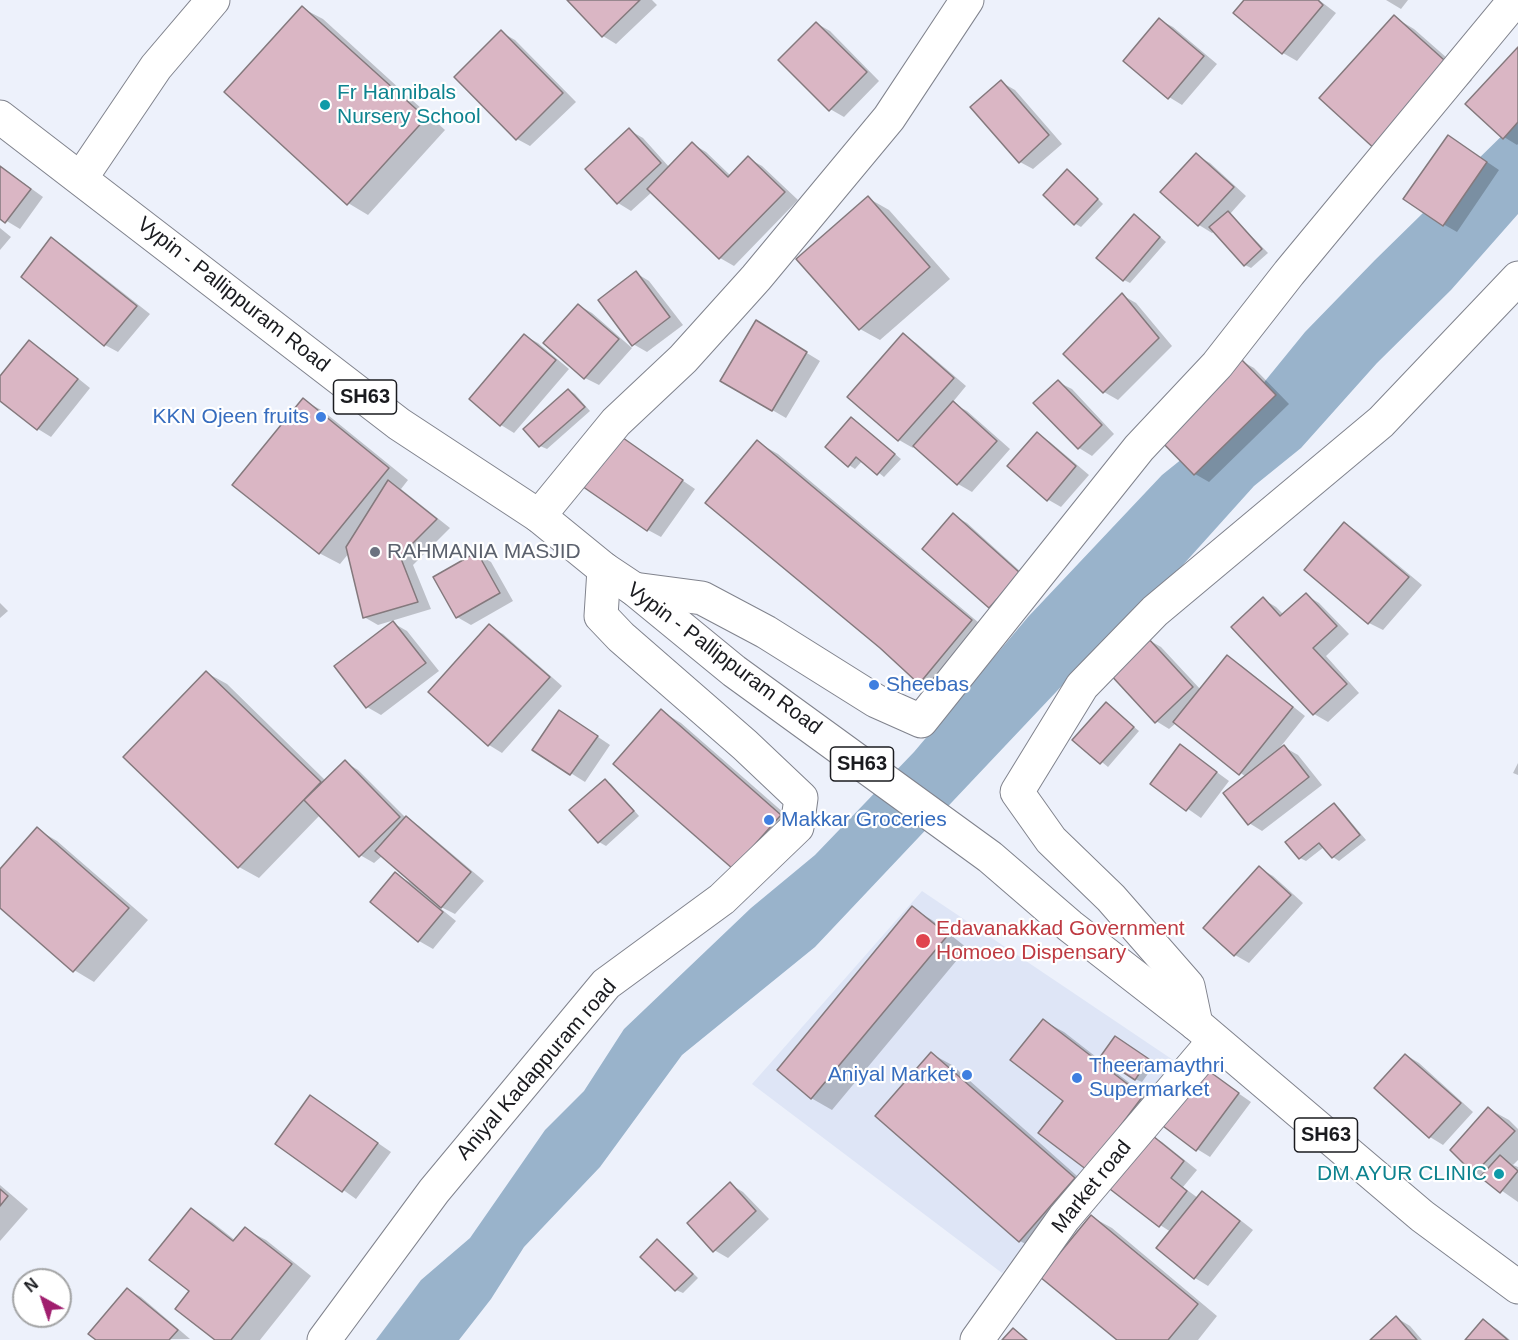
<!DOCTYPE html>
<html>
<head>
<meta charset="utf-8">
<style>
	body { margin:0 }
	#map { position:relative; width:1518px; height:1340px; overflow:hidden; background:#edf1fb; font-family:Helvetica,sans-serif }
	canvas { display:block }
	.north { position:absolute; left:12px; top:1268px; width:60px; height:60px; box-sizing:border-box; background:#fff; border:2px solid #a3a4a5; border-radius:50%; rotate:320deg; font-size:16px; font-weight:700; line-height:24px; text-align:center; color:#1a1b1f }
	.north::after { content:''; display:block; margin:auto; width:21px; height:27px; background:#a01e6e; clip-path:polygon(50% 0,100% 100%,50% 72%,0 100%) }
</style>
</head>
<body>
<div id="map">
<canvas width="1518" height="1340"></canvas>
<div class="north">N</div>
</div>
<script>
const ctx = document.querySelector('canvas').getContext('2d');
ctx.lineJoin = 'round';
function paint(path, color) {
  ctx.fillStyle = color;
  ctx.fill(path, 'evenodd');
}
function trace(path, color, width, dash) {
  ctx.strokeStyle = color;
  ctx.lineWidth = width;
  ctx.lineCap = dash ? 'butt' : 'round';
  ctx.setLineDash(dash || []);
  ctx.stroke(path);
}
function write(font, color, halo, rows, align = 'center') {
  ctx.font = font + ' Helvetica,sans-serif';
  ctx.lineWidth = 4.5;
  ctx.setLineDash([]);
  ctx.textBaseline = 'middle';
  ctx.strokeStyle = halo;
  ctx.fillStyle = color;
  for (const [text, x, y, turn = 0] of rows) {
    ctx.save();
    ctx.translate(x, y);
    ctx.rotate((+turn || 0) * Math.PI / 180);
    ctx.textAlign = isNaN(turn) ? turn : align;
    if (halo) ctx.strokeText(text, 0, 0);
    ctx.fillText(text, 0, 0);
    ctx.restore();
  }
}
paint(new Path2D(`
	M 922,891 L 1182,1066 L 1002,1273 L 752,1084 Z`), '#dee5f6');
paint(new Path2D(`
	M 1518,120 L 1518,214 L 1451,290 L 1377,363 L 1301,448 L 1254,486 L 1155,596 L 1091,655 L 815,947 L 682,1055 L 600,1167 L 524,1247 L 491,1299 L 459,1340 L 376,1340 L 421,1280 L 470,1238 L 545,1130 L 584,1091 L 624,1029 L 751,908 L 815,855 L 914,752 L 1028,617 L 1162,475 L 1239,413 L 1305,332 L 1375,260 Z`), '#99b3cb');
paint(new Path2D(`
	M 569,0 L 652,0 L 657,5 L 616,44 L 603,36 Z
	M 1246,0 L 1319,0 L 1336,13 L 1297,61 L 1283,53 L 1235,13 Z
	M 1386,0 L 1408,0 L 1401,9 Z
	M 302,8 L 323,19 L 445,130 L 368,215 L 348,203 Z
	M 1394,17 L 1414,29 L 1472,80 L 1398,161 Z
	M 1160,20 L 1173,27 L 1217,64 L 1182,105 L 1169,97 Z
	M 816,23 L 830,31 L 879,81 L 844,117 L 830,109 Z
	M 501,32 L 515,40 L 576,102 L 530,146 L 517,139 Z
	M 1518,49 L 1518,144 L 1517,145 L 1504,137 Z
	M 1001,82 L 1015,90 L 1062,144 L 1033,169 L 1020,162 Z
	M 629,130 L 643,138 L 670,168 L 693,144 L 706,152 L 731,176 L 748,158 L 762,166 L 798,200 L 734,266 L 720,258 L 652,192 L 631,211 L 618,203 Z
	M 1462,145 L 1499,170 L 1457,232 L 1443,224 Z
	M 1196,155 L 1210,163 L 1246,196 L 1230,214 L 1268,253 L 1251,268 L 1245,265 L 1215,231 L 1212,233 L 1199,225 Z
	M 0,166 L 43,197 L 20,229 L 0,217 Z
	M 1067,171 L 1074,175 L 1103,204 L 1081,227 L 1074,223 Z
	M 868,198 L 889,210 L 950,279 L 880,340 L 860,329 Z
	M 1141,220 L 1166,242 L 1130,283 L 1124,280 Z
	M 0,228 L 11,237 L 0,250 Z
	M 52,239 L 65,247 L 150,314 L 118,352 L 105,345 Z
	M 636,273 L 649,281 L 683,325 L 647,352 L 633,344 Z
	M 1122,295 L 1136,303 L 1172,346 L 1118,400 L 1104,392 L 1065,354 Z
	M 578,305 L 592,313 L 632,348 L 599,385 L 585,378 L 545,343 Z
	M 756,322 L 820,361 L 786,418 L 722,381 Z
	M 903,335 L 916,343 L 966,386 L 952,403 L 967,411 L 1010,449 L 972,492 L 958,484 L 915,445 L 913,448 L 899,440 L 849,397 Z
	M 525,336 L 538,343 L 569,369 L 514,433 L 501,425 Z
	M 29,342 L 43,350 L 90,388 L 51,437 L 38,429 L 0,399 L 0,379 Z
	M 1240,360 L 1254,368 L 1289,404 L 1209,482 L 1195,474 L 1160,438 Z
	M 1058,382 L 1072,389 L 1114,434 L 1092,456 L 1079,448 Z
	M 569,390 L 575,394 L 590,411 L 547,449 L 540,446 Z
	M 303,400 L 323,411 L 408,480 L 401,489 L 450,528 L 413,565 L 431,609 L 378,625 L 364,617 L 349,553 L 340,564 L 319,553 Z
	M 858,423 L 901,459 L 884,477 L 863,460 L 855,469 L 849,465 Z
	M 1037,434 L 1050,442 L 1089,475 L 1061,507 L 1047,499 Z
	M 616,435 L 695,489 L 661,537 L 648,530 Z
	M 757,442 L 778,454 L 991,633 L 940,694 L 920,682 Z
	M 953,515 L 967,523 L 1032,582 L 1003,615 L 990,607 Z
	M 1345,524 L 1358,532 L 1422,585 L 1383,630 L 1369,623 L 1307,569 Z
	M 477,554 L 491,562 L 513,601 L 471,625 L 457,617 Z
	M 1306,595 L 1319,603 L 1349,634 L 1326,656 L 1359,693 L 1328,722 L 1314,714 L 1233,627 L 1263,599 L 1276,607 L 1284,615 Z
	M 0,603 L 8,611 L 0,618 Z
	M 393,623 L 407,631 L 439,671 L 381,715 L 367,707 L 336,666 Z
	M 489,626 L 503,634 L 562,686 L 502,753 L 489,745 Z
	M 1147,639 L 1161,647 L 1201,690 L 1227,657 L 1241,665 L 1305,716 L 1278,750 L 1284,747 L 1298,755 L 1322,785 L 1262,831 L 1249,823 L 1246,777 L 1176,723 L 1169,729 L 1156,721 Z
	M 207,673 L 227,684 L 326,781 L 345,762 L 358,770 L 406,818 L 419,826 L 484,881 L 455,914 L 441,907 L 440,908 L 456,921 L 433,949 L 419,941 L 373,902 L 395,874 L 413,884 L 414,883 L 382,856 L 374,863 L 360,855 L 320,815 L 259,878 L 239,867 Z
	M 1106,704 L 1139,731 L 1108,767 L 1075,740 Z
	M 661,711 L 681,723 L 800,827 L 754,879 Z
	M 573,720 L 610,745 L 585,782 L 534,750 Z
	M 1181,746 L 1229,781 L 1201,818 L 1152,784 Z
	M 1518,763 L 1518,775 L 1513,773 Z
	M 605,780 L 611,784 L 639,816 L 606,846 L 599,842 Z
	M 1334,805 L 1340,809 L 1366,840 L 1339,861 L 1333,857 L 1324,847 L 1306,861 L 1300,858 Z
	M 37,829 L 57,841 L 148,920 L 94,982 L 74,970 L 0,906 L 0,871 Z
	M 1259,868 L 1273,876 L 1303,903 L 1249,963 L 1235,955 L 1205,928 Z
	M 912,908 L 932,920 L 967,948 L 832,1110 L 811,1098 Z
	M 1044,1021 L 1064,1032 L 1163,1109 L 1108,1180 Z
	M 1122,1042 L 1155,1064 L 1142,1082 L 1135,1079 Z
	M 932,1054 L 952,1065 L 1094,1191 L 1040,1252 L 1020,1241 Z
	M 1406,1055 L 1419,1063 L 1473,1112 L 1443,1145 L 1430,1137 Z
	M 1202,1068 L 1251,1102 L 1210,1157 L 1197,1149 Z
	M 311,1097 L 391,1152 L 356,1199 L 277,1143 Z
	M 1489,1109 L 1509,1120 L 1518,1129 L 1518,1160 L 1513,1165 L 1518,1167 L 1518,1202 L 1475,1172 Z
	M 1148,1134 L 1162,1142 L 1197,1170 L 1183,1187 L 1198,1198 L 1202,1193 L 1216,1201 L 1253,1230 L 1208,1286 L 1195,1278 L 1171,1232 L 1160,1225 Z
	M 730,1184 L 743,1192 L 769,1219 L 728,1258 L 714,1250 Z
	M 0,1185 L 28,1209 L 0,1241 Z
	M 192,1210 L 212,1222 L 236,1241 L 245,1229 L 266,1240 L 311,1276 L 260,1340 L 217,1340 L 192,1291 Z
	M 1092,1217 L 1112,1228 L 1217,1316 L 1198,1340 L 1119,1340 Z
	M 658,1241 L 664,1245 L 698,1278 L 683,1293 L 676,1290 Z
	M 127,1289 L 141,1297 L 190,1339 L 98,1340 Z
	M 1397,1318 L 1410,1326 L 1422,1340 L 1372,1340 Z
	M 1483,1321 L 1497,1329 L 1510,1340 L 1467,1340 Z`), '#0003');
const building = new Path2D(`
	M 567,0 L 640,0 L 602,37 Z
	M 1244,0 L 1318,0 L 1323,5 L 1282,54 L 1233,13 Z
	M 302,6 L 426,118 L 347,205 L 224,92 Z
	M 1394,15 L 1453,68 L 1377,151 L 1319,98 Z
	M 1159,18 L 1204,56 L 1168,99 L 1123,61 Z
	M 816,22 L 867,72 L 829,111 L 778,60 Z
	M 501,30 L 563,93 L 516,140 L 454,77 Z
	M 1518,47 L 1518,122 L 1503,139 L 1465,104 Z
	M 1001,80 L 1049,135 L 1019,163 L 970,107 Z
	M 629,128 L 661,163 L 617,204 L 585,169 Z
	M 1448,135 L 1487,162 L 1443,226 L 1403,199 Z
	M 692,142 L 728,177 L 748,156 L 785,192 L 719,259 L 647,189 Z
	M 1196,153 L 1234,187 L 1198,226 L 1160,192 Z
	M 0,166 L 31,189 L 5,223 L 0,219 Z
	M 1067,169 L 1098,199 L 1074,225 L 1043,195 Z
	M 868,196 L 930,267 L 859,330 L 796,259 Z
	M 1228,211 L 1262,249 L 1244,266 L 1209,227 Z
	M 1134,214 L 1160,237 L 1123,281 L 1096,258 Z
	M 51,237 L 137,306 L 104,346 L 21,277 Z
	M 636,271 L 670,317 L 632,346 L 598,300 Z
	M 1122,293 L 1159,338 L 1103,393 L 1063,354 Z
	M 578,304 L 619,339 L 584,379 L 543,343 Z
	M 756,320 L 807,352 L 772,411 L 720,381 Z
	M 903,333 L 954,378 L 898,441 L 847,397 Z
	M 524,334 L 556,360 L 500,426 L 469,399 Z
	M 29,340 L 78,379 L 37,430 L 0,401 L 0,376 Z
	M 1240,358 L 1276,395 L 1194,475 L 1158,438 Z
	M 1058,380 L 1102,425 L 1078,449 L 1033,403 Z
	M 568,389 L 585,407 L 539,447 L 523,429 Z
	M 303,398 L 389,468 L 319,554 L 232,485 Z
	M 953,401 L 997,441 L 957,485 L 913,446 Z
	M 851,417 L 895,454 L 877,475 L 856,457 L 848,467 L 825,447 Z
	M 1037,432 L 1076,466 L 1047,501 L 1007,466 Z
	M 616,433 L 683,480 L 647,531 L 579,484 Z
	M 757,440 L 972,620 L 919,684 L 880,648 L 705,503 Z
	M 388,480 L 437,519 L 400,556 L 418,602 L 363,618 L 346,547 Z
	M 953,513 L 1020,573 L 989,608 L 922,549 Z
	M 1344,522 L 1409,577 L 1368,624 L 1304,570 Z
	M 477,552 L 500,593 L 456,618 L 433,577 Z
	M 1306,593 L 1337,626 L 1313,648 L 1347,684 L 1313,715 L 1231,627 L 1263,597 L 1280,616 Z
	M 393,621 L 426,663 L 366,708 L 334,666 Z
	M 489,624 L 550,677 L 488,746 L 428,692 Z
	M 1147,637 L 1193,687 L 1155,723 L 1108,672 Z
	M 1227,655 L 1293,707 L 1239,775 L 1173,722 Z
	M 206,671 L 321,782 L 238,868 L 123,757 Z
	M 1106,702 L 1134,727 L 1100,764 L 1072,740 Z
	M 661,709 L 781,815 L 733,869 L 613,764 Z
	M 559,710 L 598,736 L 570,775 L 532,750 Z
	M 1180,744 L 1217,772 L 1186,811 L 1150,784 Z
	M 1284,745 L 1309,777 L 1248,825 L 1223,793 Z
	M 345,760 L 400,817 L 359,857 L 304,800 Z
	M 605,779 L 634,811 L 598,843 L 569,810 Z
	M 1334,803 L 1360,835 L 1332,858 L 1319,843 L 1299,859 L 1285,842 Z
	M 406,816 L 471,872 L 441,908 L 375,851 Z
	M 37,827 L 129,908 L 73,972 L 0,908 L 0,869 Z
	M 1259,866 L 1291,895 L 1234,956 L 1203,928 Z
	M 395,872 L 443,912 L 418,942 L 370,902 Z
	M 912,906 L 948,935 L 811,1099 L 777,1070 Z
	M 1043,1019 L 1143,1096 L 1087,1170 L 1038,1133 L 1063,1101 L 1010,1060 Z
	M 1115,1036 L 1149,1059 L 1135,1080 L 1100,1057 Z
	M 931,1052 L 1075,1178 L 1019,1242 L 875,1116 Z
	M 1405,1054 L 1461,1103 L 1429,1138 L 1374,1088 Z
	M 1202,1066 L 1239,1093 L 1196,1151 L 1159,1123 Z
	M 310,1095 L 378,1143 L 342,1192 L 275,1144 Z
	M 1488,1107 L 1515,1131 L 1474,1174 L 1450,1150 Z
	M 1148,1132 L 1184,1161 L 1171,1178 L 1187,1191 L 1159,1227 L 1106,1186 Z
	M 1500,1155 L 1518,1171 L 1500,1193 L 1480,1177 Z
	M 730,1182 L 756,1211 L 713,1252 L 687,1223 Z
	M 0,1189 L 8,1196 L 0,1206 Z
	M 1202,1191 L 1240,1221 L 1194,1279 L 1156,1248 Z
	M 191,1208 L 233,1241 L 245,1227 L 292,1264 L 231,1340 L 215,1340 L 175,1309 L 189,1291 L 149,1260 Z
	M 1091,1215 L 1198,1304 L 1168,1340 L 1117,1340 L 1040,1277 Z
	M 657,1239 L 693,1274 L 675,1291 L 640,1257 Z
	M 127,1288 L 178,1330 L 169,1340 L 96,1340 L 88,1334 Z
	M 1396,1316 L 1417,1340 L 1370,1340 Z
	M 1483,1319 L 1508,1340 L 1465,1340 Z
	M 1013,1328 L 1027,1340 L 1002,1340 Z`);
paint(building, '#dab6c4');
trace(building, '#84797d', 1.5);
const street = new Path2D(`
	M 81,178 L 156,67 L 213,0
	M 539,516 L 616,422 L 683,359 L 756,278 L 889,118 L 967,0
	M 634,589 L 702,598 L 766,632 L 876,701 L 921,721 L 1139,448 L 1217,365 L 1289,273 L 1515,0
	M 1196,1024 L 1188,986 L 1111,898 L 1051,840 L 1017,792 L 1082,686 L 1155,611 L 1381,422 L 1518,278
	M 324,1340 L 434,1191 L 606,984 L 722,899 L 797,827 L 801,798 L 745,745 L 621,637 L 601,616 L 604,569
	M 977,1340 L 1064,1218 L 1214,1041`);
const primary = new Path2D(`
	M 0,117 L 399,424 L 539,516 L 604,569 L 634,589 L 734,671 L 990,857 L 1070,926 L 1196,1024 L 1422,1216 L 1518,1287`);
trace(street, '#80838d', 35);
trace(primary, '#80838d', 35);
trace(street, '#fff', 33);
trace(primary, '#fff', 33);
for (const [x, y, r, color] of [
	[325,105,6,"#0f9aa8"],
	[321,417,6,"#3f7fe0"],
	[375,552,6,"#6b7280"],
	[874,685,6,"#3f7fe0"],
	[769,820,6,"#3f7fe0"],
	[923,941,8,"#e0444e"],
	[967,1075,6,"#3f7fe0"],
	[1077,1078,6,"#3f7fe0"],
	[1499,1174,6,"#0f9aa8"]
]) {
  const dot = new Path2D();
  dot.arc(x, y, r, 0, 2 * Math.PI);
  ctx.fillStyle = color;
  ctx.fill(dot);
  trace(dot, '#fff', 2);
}
for (const [x, y, w] of [
	[365,397,63],
	[862,764,63],
	[1326,1135,63]
]) {
  const box = new Path2D();
  box.roundRect(x - w / 2, y - 17, w, 34, 4.5);
  ctx.fillStyle = '#fff';
  ctx.fill(box);
  trace(box, '#1a1b1f', 1.5);
}
write('bold 20px', '#1a1b1f', null, [
	["SH63",365,397],
	["SH63",862,764],
	["SH63",1326,1135]
]);
write('21px', '#0d838f', '#fff', [
	["Fr Hannibals",337,93],
	["Nursery School",337,117],
	["DM AYUR CLINIC",1487,1174,"right"]
], 'left');
write('21px', '#1a1b1f', '#fff', [
	["Vypin - Pallippuram Road",233,295,38],
	["Vypin - Pallippuram Road",724,659,37],
	["Aniyal Kadappuram road",537,1070,-49],
	["Market road",1092,1187,-51]
]);
write('21px', '#366cbe', '#fff', [
	["KKN Ojeen fruits",309,417,"right"],
	["Sheebas",886,685],
	["Makkar Groceries",781,820],
	["Theeramaythri",1089,1066],
	["Supermarket",1089,1090],
	["Aniyal Market",955,1075,"right"]
], 'left');
write('21px', '#5b616d', '#fff', [
	["RAHMANIA MASJID",387,552]
], 'left');
write('21px', '#be3a42', '#fff', [
	["Edavanakkad Government",936,929],
	["Homoeo Dispensary",936,953]
], 'left');
</script>
</body>
</html>
